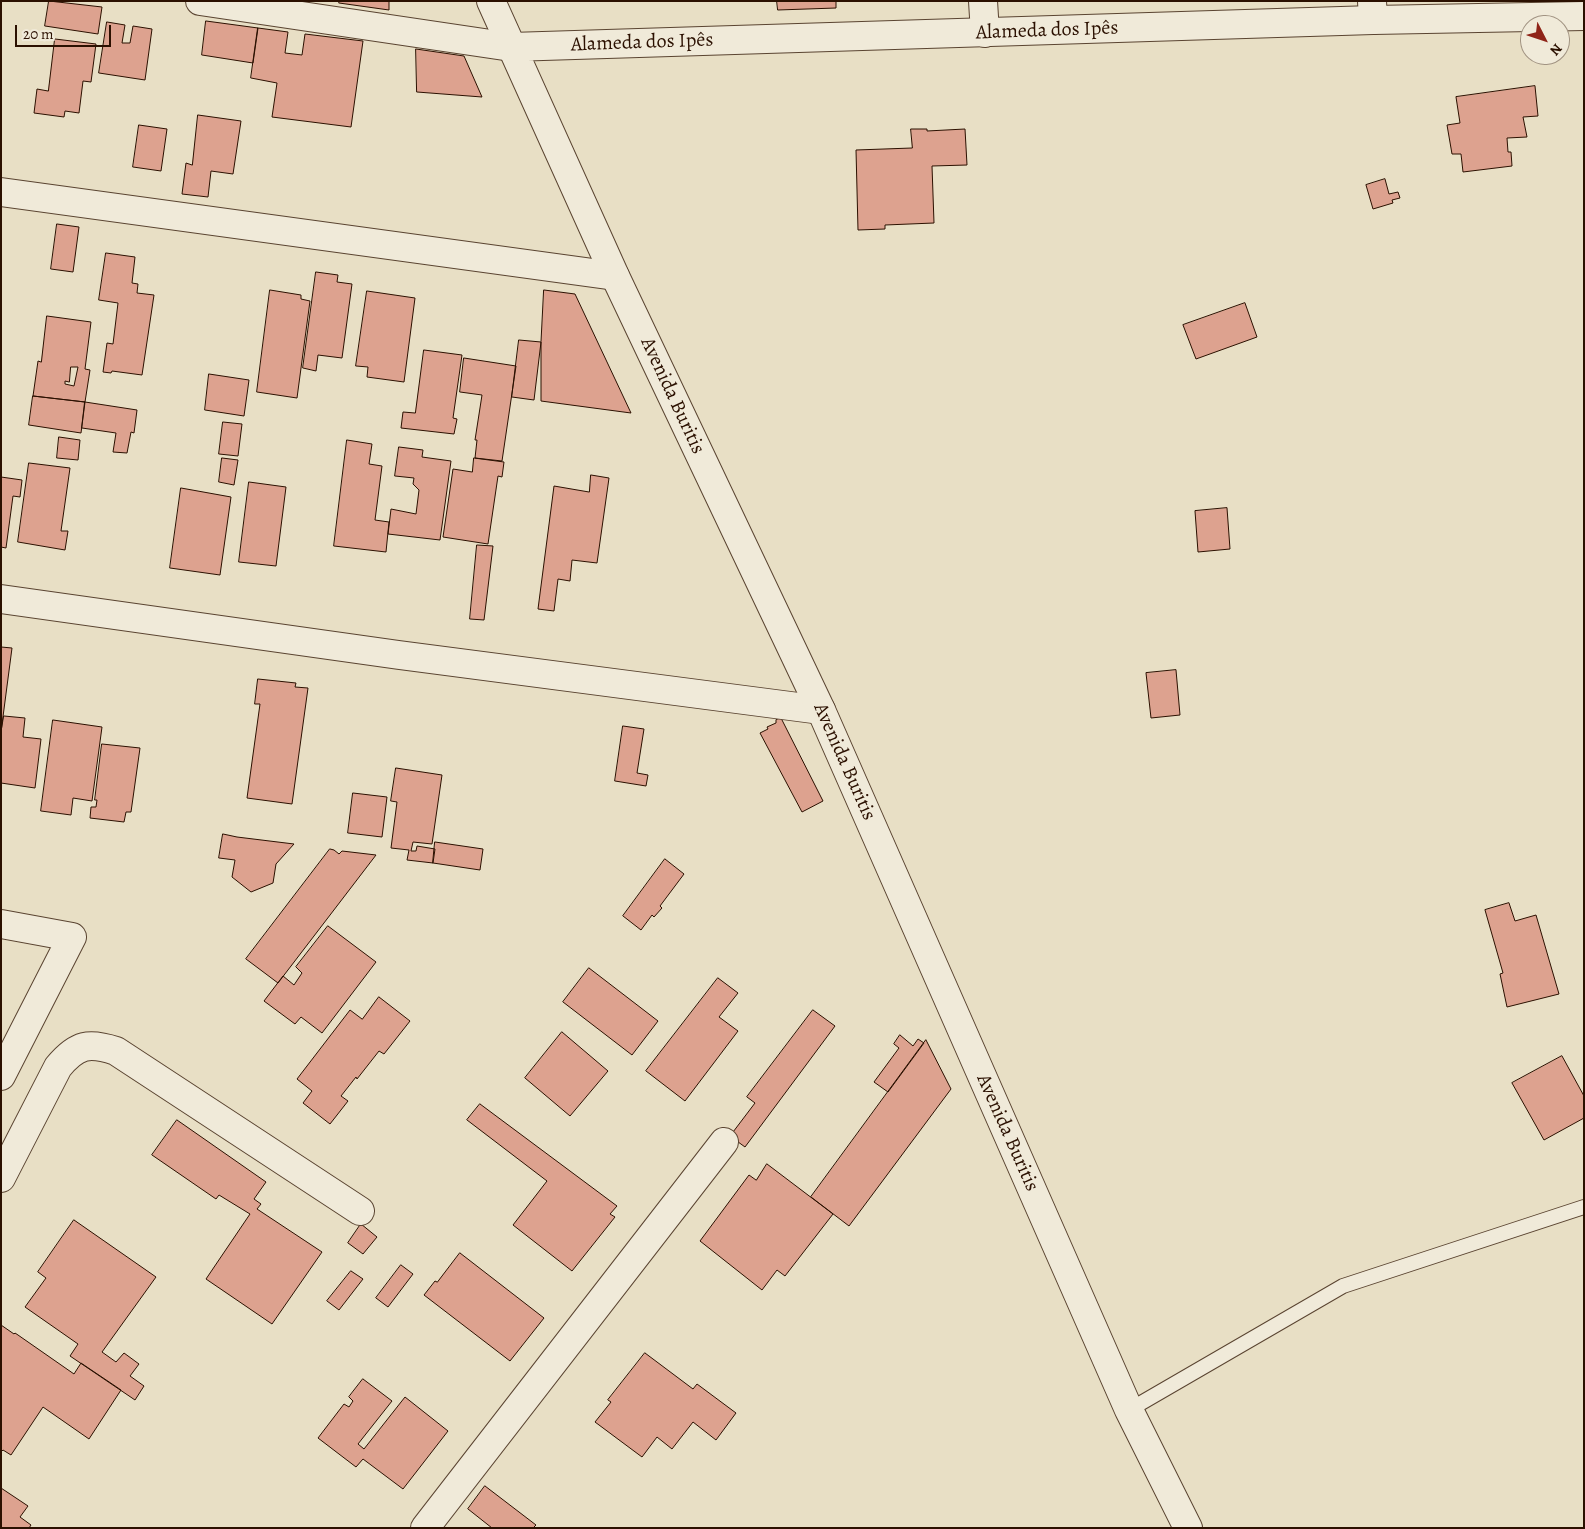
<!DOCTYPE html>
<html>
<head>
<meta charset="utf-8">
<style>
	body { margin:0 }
	#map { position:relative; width:1585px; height:1529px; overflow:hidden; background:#e8dfc5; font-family:Alegreya,serif }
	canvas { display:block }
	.frame { position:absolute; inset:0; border:2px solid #2b1000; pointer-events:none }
	.north { position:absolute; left:1520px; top:15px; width:50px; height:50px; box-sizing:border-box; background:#f0ead9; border:1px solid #a19382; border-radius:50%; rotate:131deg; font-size:14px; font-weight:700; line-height:20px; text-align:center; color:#2b1000 }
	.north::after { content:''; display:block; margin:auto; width:18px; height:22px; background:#8f2418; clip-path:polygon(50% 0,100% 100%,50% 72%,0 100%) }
	.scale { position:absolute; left:15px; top:25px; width:96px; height:22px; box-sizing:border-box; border:2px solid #2b1000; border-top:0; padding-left:6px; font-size:15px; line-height:18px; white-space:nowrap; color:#2b1000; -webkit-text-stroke:4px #f0ead9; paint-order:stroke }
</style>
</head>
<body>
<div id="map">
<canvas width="1585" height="1529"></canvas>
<div class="frame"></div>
<div class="north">N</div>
<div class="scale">20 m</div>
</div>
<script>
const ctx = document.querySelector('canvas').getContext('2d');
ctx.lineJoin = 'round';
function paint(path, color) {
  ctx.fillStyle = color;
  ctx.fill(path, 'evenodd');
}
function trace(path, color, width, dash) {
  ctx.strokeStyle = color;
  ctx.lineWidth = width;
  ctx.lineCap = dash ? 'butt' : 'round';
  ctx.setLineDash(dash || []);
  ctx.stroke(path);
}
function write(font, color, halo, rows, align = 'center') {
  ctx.font = font + ' Alegreya,serif';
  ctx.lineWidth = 5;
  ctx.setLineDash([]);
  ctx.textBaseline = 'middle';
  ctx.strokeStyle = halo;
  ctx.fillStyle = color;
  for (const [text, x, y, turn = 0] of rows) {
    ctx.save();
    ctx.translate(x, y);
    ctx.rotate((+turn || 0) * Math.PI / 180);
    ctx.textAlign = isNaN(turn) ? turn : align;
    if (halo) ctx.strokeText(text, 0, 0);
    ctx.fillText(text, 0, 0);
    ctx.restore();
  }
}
const building = new Path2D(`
	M 49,1 L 102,7 L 98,34 L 45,26 Z
	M 340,1 L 389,1 L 389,10 L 339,3 Z
	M 777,1 L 836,1 L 836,8 L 778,10 Z
	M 206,21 L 258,28 L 253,63 L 202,55 Z
	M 107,22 L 125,25 L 122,43 L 130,43 L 133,26 L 152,29 L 145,80 L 99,73 Z
	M 258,28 L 288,32 L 285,53 L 302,55 L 305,34 L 363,41 L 351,127 L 272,117 L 277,83 L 251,78 Z
	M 55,39 L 96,44 L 91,82 L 83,81 L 79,113 L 65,111 L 64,117 L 34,113 L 37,89 L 48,91 Z
	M 416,49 L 464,56 L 482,97 L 417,92 Z
	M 1535,86 L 1538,116 L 1523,117 L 1527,137 L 1507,138 L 1508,152 L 1511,152 L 1512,166 L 1463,172 L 1461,154 L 1452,154 L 1447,125 L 1460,123 L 1456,97 Z
	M 198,115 L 241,121 L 233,174 L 211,171 L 208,197 L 182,194 L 186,163 L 192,165 Z
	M 139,125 L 167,129 L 161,171 L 133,167 Z
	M 911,129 L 927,129 L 927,131 L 965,129 L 967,165 L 932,166 L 934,223 L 885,225 L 885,229 L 858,230 L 856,150 L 912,148 Z
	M 1385,179 L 1389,194 L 1398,192 L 1400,198 L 1392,200 L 1393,203 L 1373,209 L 1366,185 Z
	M 57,224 L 79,227 L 73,272 L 51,269 Z
	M 106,253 L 135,257 L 132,283 L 138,284 L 137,293 L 154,295 L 142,375 L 112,371 L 111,373 L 103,372 L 107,343 L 113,344 L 118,303 L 99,300 Z
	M 316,272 L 338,275 L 337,282 L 352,284 L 342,358 L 318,355 L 316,371 L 303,368 Z
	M 270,290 L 301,295 L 301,299 L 310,301 L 297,398 L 257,392 Z
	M 544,290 L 575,294 L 631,413 L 541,401 L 541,342 Z
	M 367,291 L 415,298 L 404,382 L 367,377 L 368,367 L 356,366 Z
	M 1245,303 L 1257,337 L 1196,359 L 1183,325 Z
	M 47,316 L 91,322 L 85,369 L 90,370 L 85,402 L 33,396 L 38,361 L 41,362 ZM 71,367 L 78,367 L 74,386 L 65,384 L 65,381 L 69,382 Z
	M 519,340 L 541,342 L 534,400 L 512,397 Z
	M 424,350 L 462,355 L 453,418 L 457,419 L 454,434 L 401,428 L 403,412 L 415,413 Z
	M 464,358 L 516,366 L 502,461 L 475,458 L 477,440 L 475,440 L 482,395 L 460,392 Z
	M 209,374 L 249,380 L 244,416 L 205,410 Z
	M 33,396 L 85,402 L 81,433 L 29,425 Z
	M 85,402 L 137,410 L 134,433 L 131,432 L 127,453 L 113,452 L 116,433 L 82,428 Z
	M 223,422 L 242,424 L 238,456 L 219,454 Z
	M 59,437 L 80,440 L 78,460 L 57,458 Z
	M 347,440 L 372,444 L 369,464 L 382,466 L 375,520 L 389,522 L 386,552 L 334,546 Z
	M 399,447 L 423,450 L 422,457 L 451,461 L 440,540 L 388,534 L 391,509 L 416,514 L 419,490 L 413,484 L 414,478 L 395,476 Z
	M 222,458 L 238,460 L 234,485 L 219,482 Z
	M 474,458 L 504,462 L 502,477 L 498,476 L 488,544 L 443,537 L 453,469 L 472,472 Z
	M 29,463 L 70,468 L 61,531 L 68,531 L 65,550 L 18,542 Z
	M 591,475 L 609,478 L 597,563 L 572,560 L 570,581 L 558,579 L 554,611 L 538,609 L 554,486 L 589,492 Z
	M 1,477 L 22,480 L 20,497 L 13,496 L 6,548 L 1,547 Z
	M 249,482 L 286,487 L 276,566 L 239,562 Z
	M 181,488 L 231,497 L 220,575 L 170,568 Z
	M 1227,508 L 1230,549 L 1198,552 L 1195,511 Z
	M 477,545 L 493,546 L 484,620 L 470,619 Z
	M 1,647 L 12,648 L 1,732 Z
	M 1176,670 L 1180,715 L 1151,718 L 1146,673 Z
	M 258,679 L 296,683 L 295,687 L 308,688 L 292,804 L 247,798 L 260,704 L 255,704 Z
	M 4,716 L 25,718 L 23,737 L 41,739 L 35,788 L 1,783 L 1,732 Z
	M 781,718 L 823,801 L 802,812 L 760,733 L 768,729 L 767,727 L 776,723 L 776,720 Z
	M 53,720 L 102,727 L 92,801 L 73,798 L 71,815 L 41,811 Z
	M 623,726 L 644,729 L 637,773 L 648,775 L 646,786 L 615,781 Z
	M 102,744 L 140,748 L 131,812 L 126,812 L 124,822 L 90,818 L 91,807 L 96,807 L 97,800 L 95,800 Z
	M 396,768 L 442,775 L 432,844 L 413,842 L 411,851 L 416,851 L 417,846 L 435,849 L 433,863 L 407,860 L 409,850 L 391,848 L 397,802 L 391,801 Z
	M 353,793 L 387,797 L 382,837 L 348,833 Z
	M 223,834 L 237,837 L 294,844 L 276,864 L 273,883 L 251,892 L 232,877 L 235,860 L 219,858 Z
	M 435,842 L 483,849 L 480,870 L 433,863 Z
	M 330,849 L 334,850 L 339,854 L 342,851 L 376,855 L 278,983 L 246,959 Z
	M 665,859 L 684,874 L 660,906 L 662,908 L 654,917 L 652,915 L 641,930 L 623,916 Z
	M 1509,903 L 1515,921 L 1536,915 L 1559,994 L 1507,1007 L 1500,974 L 1503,973 L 1485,910 Z
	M 328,926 L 376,962 L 322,1033 L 301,1017 L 295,1024 L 264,1001 L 283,976 L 294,985 L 302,973 L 296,967 Z
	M 589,968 L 658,1021 L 632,1055 L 563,1002 Z
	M 718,978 L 738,993 L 719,1017 L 738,1031 L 685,1101 L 646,1071 Z
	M 379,997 L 410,1021 L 384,1054 L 379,1051 L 357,1079 L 356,1077 L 341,1096 L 348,1101 L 330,1124 L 303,1103 L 312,1091 L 297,1079 L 350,1010 L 362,1019 Z
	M 813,1010 L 835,1026 L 745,1147 L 730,1136 L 755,1103 L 747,1097 Z
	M 562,1032 L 608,1071 L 570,1116 L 525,1078 Z
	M 900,1035 L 913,1046 L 918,1039 L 924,1043 L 888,1092 L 874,1082 L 899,1048 L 894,1044 Z
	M 926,1040 L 951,1089 L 849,1226 L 811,1197 Z
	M 1562,1056 L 1584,1096 L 1584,1118 L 1544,1140 L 1512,1083 Z
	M 480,1104 L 617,1206 L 610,1214 L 615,1217 L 572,1271 L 513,1225 L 547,1181 L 467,1120 Z
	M 177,1120 L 266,1182 L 254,1199 L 261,1204 L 257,1209 L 322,1252 L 272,1324 L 206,1279 L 250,1214 L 219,1195 L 216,1199 L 152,1155 Z
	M 767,1164 L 833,1214 L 785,1276 L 777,1270 L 762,1290 L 700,1241 L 749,1175 L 756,1180 Z
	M 74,1220 L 156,1277 L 102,1352 L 116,1362 L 124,1353 L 139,1364 L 130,1376 L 144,1386 L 135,1400 L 70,1356 L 78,1344 L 25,1307 L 46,1278 L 38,1272 Z
	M 361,1224 L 377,1237 L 363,1254 L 348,1243 Z
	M 460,1253 L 544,1318 L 510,1361 L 424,1295 L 435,1281 L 437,1282 Z
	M 401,1265 L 413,1274 L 388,1307 L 376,1298 Z
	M 351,1271 L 363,1279 L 339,1310 L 327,1301 Z
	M 1,1325 L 14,1334 L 15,1333 L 18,1335 L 74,1374 L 81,1363 L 121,1390 L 89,1439 L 43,1407 L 11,1455 L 3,1450 L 1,1452 Z
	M 645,1353 L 693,1389 L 697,1384 L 736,1413 L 716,1440 L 693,1422 L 672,1449 L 657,1437 L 642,1457 L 595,1422 L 611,1402 L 608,1400 Z
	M 363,1379 L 392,1401 L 358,1444 L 364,1449 L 405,1397 L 448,1431 L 403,1489 L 363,1459 L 356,1467 L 318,1438 L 344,1404 L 349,1407 L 353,1401 L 349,1397 Z
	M 485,1486 L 536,1525 L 533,1528 L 492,1528 L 468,1509 Z
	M 1,1488 L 28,1506 L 20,1517 L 31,1525 L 29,1528 L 1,1528 Z`);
paint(building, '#dda28f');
trace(building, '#2b1000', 1);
const service = new Path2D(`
	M 1129,1410 L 1343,1286 L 1584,1207`);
const minor = new Path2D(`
	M 200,1 L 511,47
	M 983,1 L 985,33
	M 1372,1 L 1373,20
	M 1,192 L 615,276
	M 1,599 L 399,655 L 821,710
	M 1,924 L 72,937 L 1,1076
	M 1,1178 L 58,1067 C 77,1044 89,1042 116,1051 L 360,1211
	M 425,1528 L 724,1142`);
const tertiary = new Path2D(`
	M 491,1 L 615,276 L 821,710 L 1129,1410 L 1188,1528
	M 511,47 L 1373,20 L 1584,16`);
trace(service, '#5a4431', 16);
trace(minor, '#5a4431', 30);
trace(tertiary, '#5a4431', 30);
trace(service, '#f0ead9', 14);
trace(minor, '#f0ead9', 28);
trace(tertiary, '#f0ead9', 28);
write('20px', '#2b1000', '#f0ead9', [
	["Alameda dos Ipês",1047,31,-2],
	["Alameda dos Ipês",642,43,-2],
	["Avenida Buritis",672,396,65],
	["Avenida Buritis",844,762,66],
	["Avenida Buritis",1007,1133,66]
]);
</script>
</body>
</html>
